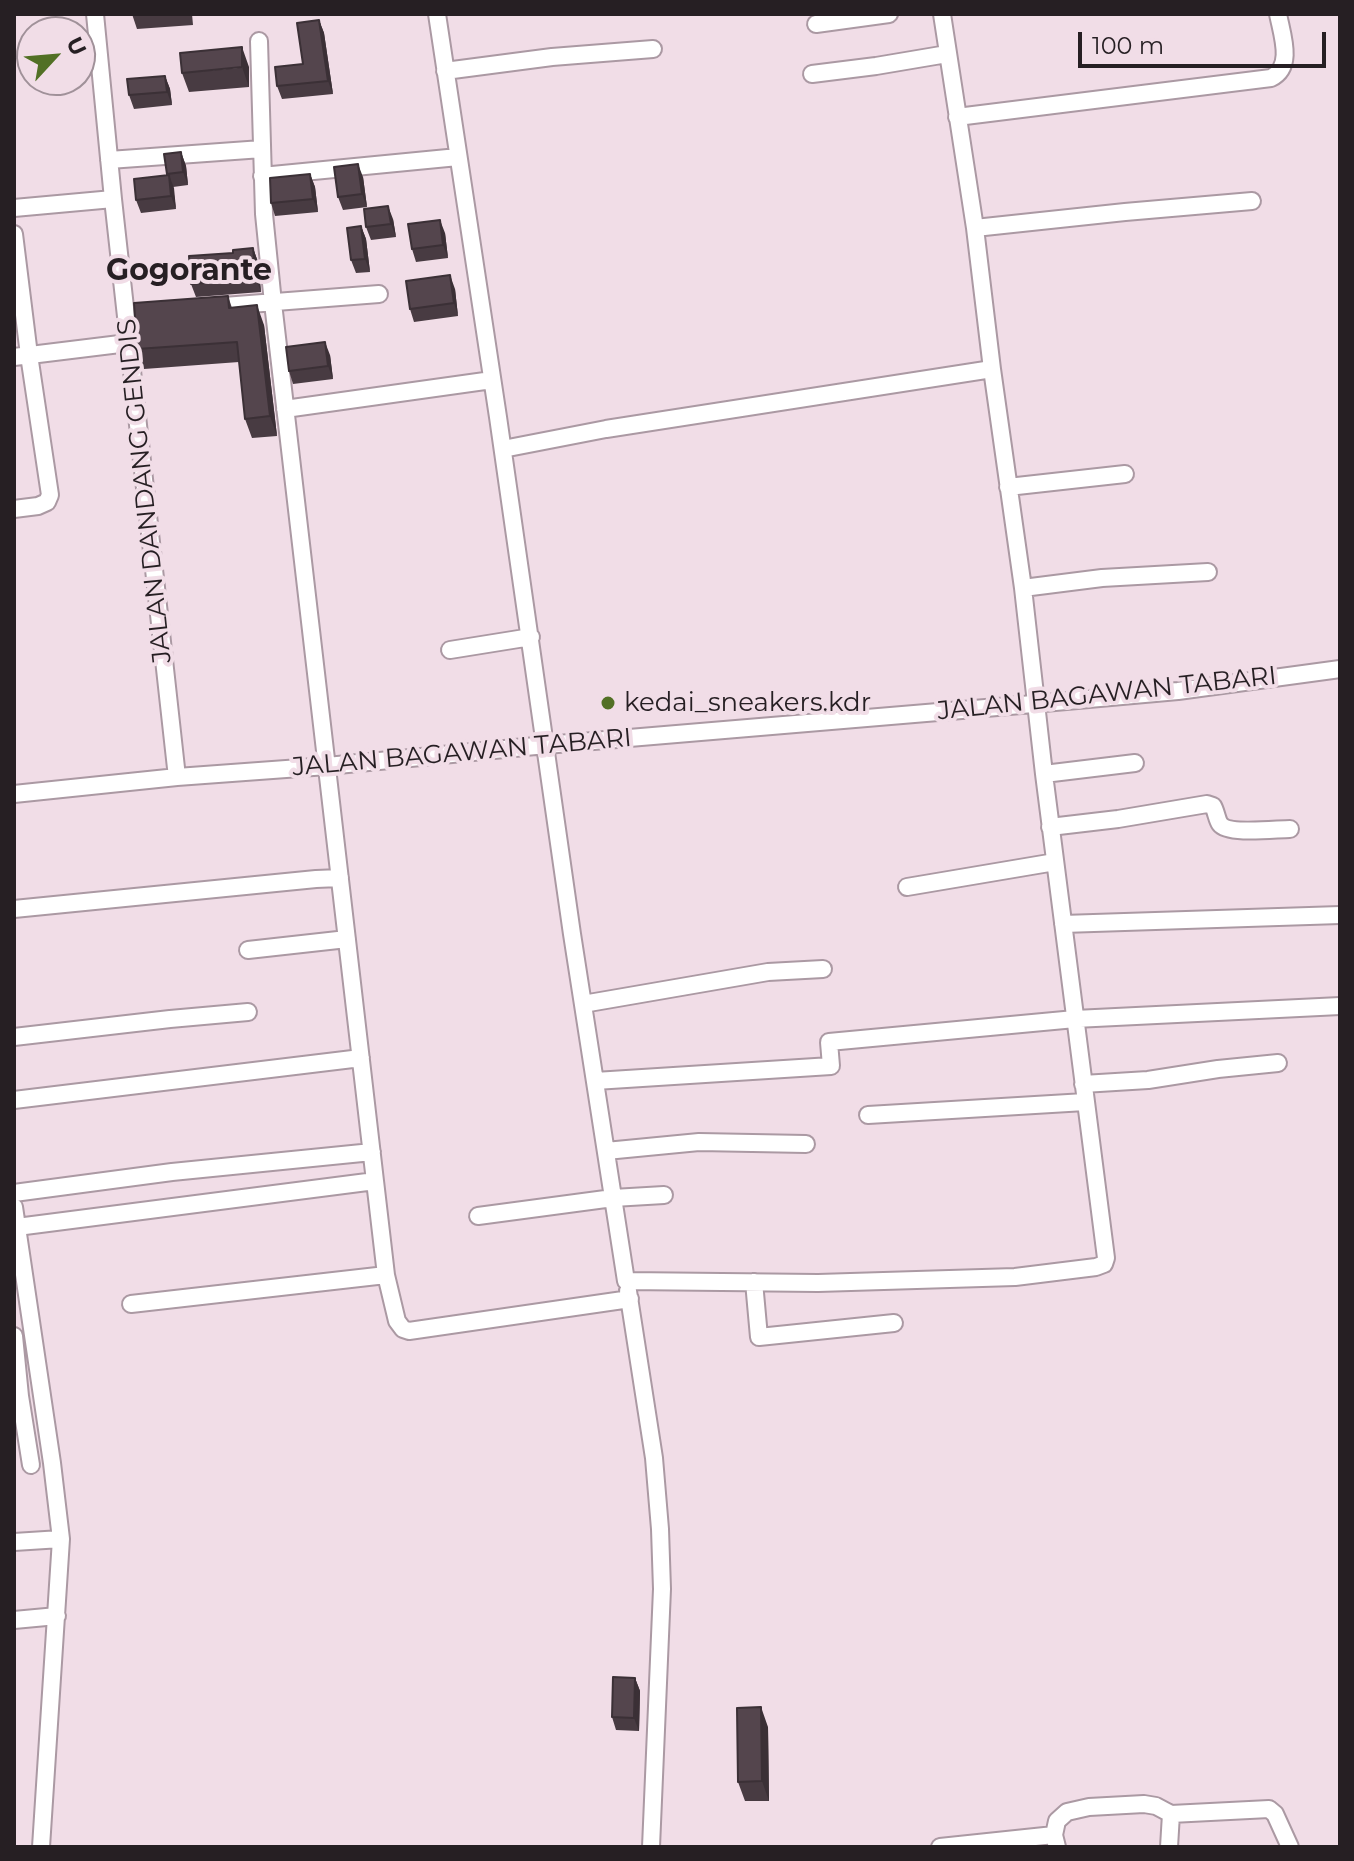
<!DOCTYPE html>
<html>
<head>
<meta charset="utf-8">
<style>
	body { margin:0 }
	#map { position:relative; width:1354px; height:1861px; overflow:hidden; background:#f1dde7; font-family:Montserrat,sans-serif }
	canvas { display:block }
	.frame { position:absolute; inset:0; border:16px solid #261f23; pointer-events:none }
	.north { position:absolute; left:16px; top:16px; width:80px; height:80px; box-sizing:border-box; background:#f1dde7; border:2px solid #a09199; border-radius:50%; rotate:64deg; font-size:22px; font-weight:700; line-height:32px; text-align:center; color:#261f23 }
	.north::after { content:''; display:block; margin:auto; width:28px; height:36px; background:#527025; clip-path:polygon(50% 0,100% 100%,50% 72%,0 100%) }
	.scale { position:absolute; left:1078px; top:32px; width:248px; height:36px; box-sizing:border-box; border:4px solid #261f23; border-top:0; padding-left:10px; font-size:24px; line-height:28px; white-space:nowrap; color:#261f23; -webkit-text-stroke:6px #f1dde7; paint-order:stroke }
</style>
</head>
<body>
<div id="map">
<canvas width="1354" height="1861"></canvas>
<div class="frame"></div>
<div class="north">U</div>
<div class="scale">100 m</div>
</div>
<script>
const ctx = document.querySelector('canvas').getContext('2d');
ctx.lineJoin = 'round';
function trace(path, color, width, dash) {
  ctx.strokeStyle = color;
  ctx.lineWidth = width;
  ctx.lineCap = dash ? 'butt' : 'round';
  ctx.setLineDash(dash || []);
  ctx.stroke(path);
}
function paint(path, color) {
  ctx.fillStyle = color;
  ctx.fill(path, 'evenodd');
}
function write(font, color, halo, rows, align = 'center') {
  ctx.font = font + ' Montserrat,sans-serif';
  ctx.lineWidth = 8;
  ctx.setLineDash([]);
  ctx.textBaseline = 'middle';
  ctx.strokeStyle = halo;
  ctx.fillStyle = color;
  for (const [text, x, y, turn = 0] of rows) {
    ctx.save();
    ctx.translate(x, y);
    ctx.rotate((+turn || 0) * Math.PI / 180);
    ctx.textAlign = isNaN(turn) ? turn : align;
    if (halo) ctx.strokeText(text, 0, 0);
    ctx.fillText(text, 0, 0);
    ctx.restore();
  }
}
const minor = new Path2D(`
	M 95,14 L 113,199 L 177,777
	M 437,14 L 498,417 L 572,934 L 626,1281 L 818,1283 L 1015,1277 L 1096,1267 L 1104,1264 L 1106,1258 L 1044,774 L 1023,588 L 992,369 L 975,228 L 942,14
	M 816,24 L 889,14
	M 259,41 L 264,214 L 273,303 L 375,1181 L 386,1275 L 397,1321 L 403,1329 L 409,1331 L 630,1299
	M 445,71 L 552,57 L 653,49
	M 812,74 L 876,66 L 947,54
	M 957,117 L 1271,78 C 1294,67 1282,35 1278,14
	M 109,160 L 262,149
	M 262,176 L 458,157
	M 14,208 L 113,199
	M 975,228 L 1125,212 L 1252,201
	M 14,234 L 29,355 L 50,495 L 47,502 L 38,506 L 14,509
	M 211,307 L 379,294
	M 14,357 L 128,343
	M 285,409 L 492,380
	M 503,449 L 606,429 L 992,369
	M 1008,487 L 1125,474
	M 1023,588 L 1102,578 L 1208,572
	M 450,650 L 531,637
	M 1044,774 L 1135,763
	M 14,794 L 177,777 L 327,766 L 546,745 L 1033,704 L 1178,691 L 1340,669
	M 1050,827 L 1118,819 L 1207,804 L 1213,806 C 1216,811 1217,820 1220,824 C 1228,835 1276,829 1290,829
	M 907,887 L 1055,862
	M 14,909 L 316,879 L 340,878
	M 1063,924 L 1340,915
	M 248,950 L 347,939
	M 583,1004 L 768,972 L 823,969
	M 14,1037 L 170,1019 L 248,1012
	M 595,1081 L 831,1066 L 829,1042 L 1075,1019 L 1340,1006
	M 1083,1084 L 1148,1080 L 1218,1069 L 1278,1063
	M 14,1100 L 361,1058
	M 868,1115 L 1085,1102
	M 606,1151 L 699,1142 L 806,1144
	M 14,1193 L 172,1172 L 372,1152
	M 14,1207 L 52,1463 L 61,1539 L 41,1847
	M 478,1216 L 613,1198 L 664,1195
	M 17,1227 L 375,1181
	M 754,1282 L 759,1337 L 894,1323
	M 628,1291 L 654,1458 L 660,1529 L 662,1589 L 651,1847
	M 131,1304 L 386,1275
	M 14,1336 L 20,1396 L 31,1465
	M 14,1542 L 61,1539
	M 14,1620 L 57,1616
	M 940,1847 L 1054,1835
	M 1057,1847 L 1054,1835 L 1057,1821 L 1067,1812 L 1089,1807 L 1144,1804 L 1156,1806 L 1171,1814 L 1269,1809 L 1275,1814 L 1290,1847
	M 1169,1847 L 1171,1814`);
trace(minor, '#ab99a3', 20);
trace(minor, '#fff', 16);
paint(new Path2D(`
	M 132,14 L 192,14 L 193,25 L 137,29 Z
	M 319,20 L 324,33 L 333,94 L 282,99 L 277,86 L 303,64 Z
	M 249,67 L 249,87 L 189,92 L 182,73 Z
	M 165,76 L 170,89 L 172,105 L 134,109 L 129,95 Z
	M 181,152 L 186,166 L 188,185 L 173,187 L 176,209 L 141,213 L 136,200 L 167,175 L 167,174 Z
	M 310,174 L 315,187 L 318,212 L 275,216 L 271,203 Z
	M 363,177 L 367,207 L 343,210 L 338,197 Z
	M 393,219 L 396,237 L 371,240 L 366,227 Z
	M 361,226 L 366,239 L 370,272 L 356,273 L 351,260 Z
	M 445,233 L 448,258 L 416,262 L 412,249 Z
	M 253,248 L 258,262 L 261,292 L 196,297 L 191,284 L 233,253 Z
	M 455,289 L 458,316 L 414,322 L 410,309 Z
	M 228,296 L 232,308 L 264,325 L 277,436 L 252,438 L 245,419 L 239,362 L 144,369 L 137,349 Z
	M 330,355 L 333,379 L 293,384 L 289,371 Z
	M 635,1678 L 640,1691 L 639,1731 L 616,1730 L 612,1717 Z
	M 768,1727 L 769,1801 L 745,1801 L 738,1782 Z`), '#483b42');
paint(new Path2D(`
	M 319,20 L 324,33 L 333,94 L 328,81 Z
	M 242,47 L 249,67 L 249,87 L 242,67 Z
	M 165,76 L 170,89 L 172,105 L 167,92 Z
	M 181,152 L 186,166 L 188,185 L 183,172 Z
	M 358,164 L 363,177 L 367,207 L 362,194 Z
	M 310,174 L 315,187 L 318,212 L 313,199 Z
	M 169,175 L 174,188 L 176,209 L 171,196 Z
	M 388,206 L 393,219 L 396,237 L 391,224 Z
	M 440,220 L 445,233 L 448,258 L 443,245 Z
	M 361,226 L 366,239 L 370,272 L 365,259 Z
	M 253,248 L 258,262 L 261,292 L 256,279 Z
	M 450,275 L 455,289 L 458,316 L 454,303 Z
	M 257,305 L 264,325 L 277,436 L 270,416 Z
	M 325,342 L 330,355 L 333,379 L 328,366 Z
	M 635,1678 L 640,1691 L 639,1731 L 634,1718 Z
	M 761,1707 L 768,1727 L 769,1801 L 762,1781 Z`), '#3b3036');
const building = new Path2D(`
	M 319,20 L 328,81 L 277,86 L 275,67 L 303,64 L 297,23 Z
	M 242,47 L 242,67 L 182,73 L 180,53 Z
	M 165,76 L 167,92 L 129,95 L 127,79 Z
	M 181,152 L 183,172 L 167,174 L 164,154 Z
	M 358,164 L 362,194 L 338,197 L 334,167 Z
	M 310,174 L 313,199 L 271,203 L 270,178 Z
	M 169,175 L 171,196 L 136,200 L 134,179 Z
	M 388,206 L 391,224 L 366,227 L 364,209 Z
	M 440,220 L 443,245 L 412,249 L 408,224 Z
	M 361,226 L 365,259 L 351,260 L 347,228 Z
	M 253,248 L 256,279 L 191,284 L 189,256 L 233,253 L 233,250 Z
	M 450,275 L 454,303 L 410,309 L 406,281 Z
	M 228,296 L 229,308 L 257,305 L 270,416 L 245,419 L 237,342 L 137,349 L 134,303 Z
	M 325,342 L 328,366 L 289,371 L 286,347 Z
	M 613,1677 L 635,1678 L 634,1718 L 612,1717 Z
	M 761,1707 L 762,1781 L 738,1782 L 737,1708 Z`);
paint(building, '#54454d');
trace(building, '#3b3036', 2);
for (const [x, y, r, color] of [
	[608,703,8,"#527025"]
]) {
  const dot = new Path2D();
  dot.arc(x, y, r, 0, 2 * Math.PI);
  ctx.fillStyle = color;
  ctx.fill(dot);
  trace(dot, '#f1dde7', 3);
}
write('26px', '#261f23', '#f1dde7', [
	["JALAN DANDANG GENDIS",145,491,-96],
	["JALAN BAGAWAN TABARI",1107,694,-6],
	["JALAN BAGAWAN TABARI",462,753,-5]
]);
write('26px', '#261f23', '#f1dde7', [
	["kedai_sneakers.kdr",624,703]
], 'left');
write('bold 30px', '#261f23', '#f1dde7', [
	["Gogorante",189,271]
]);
</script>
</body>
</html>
